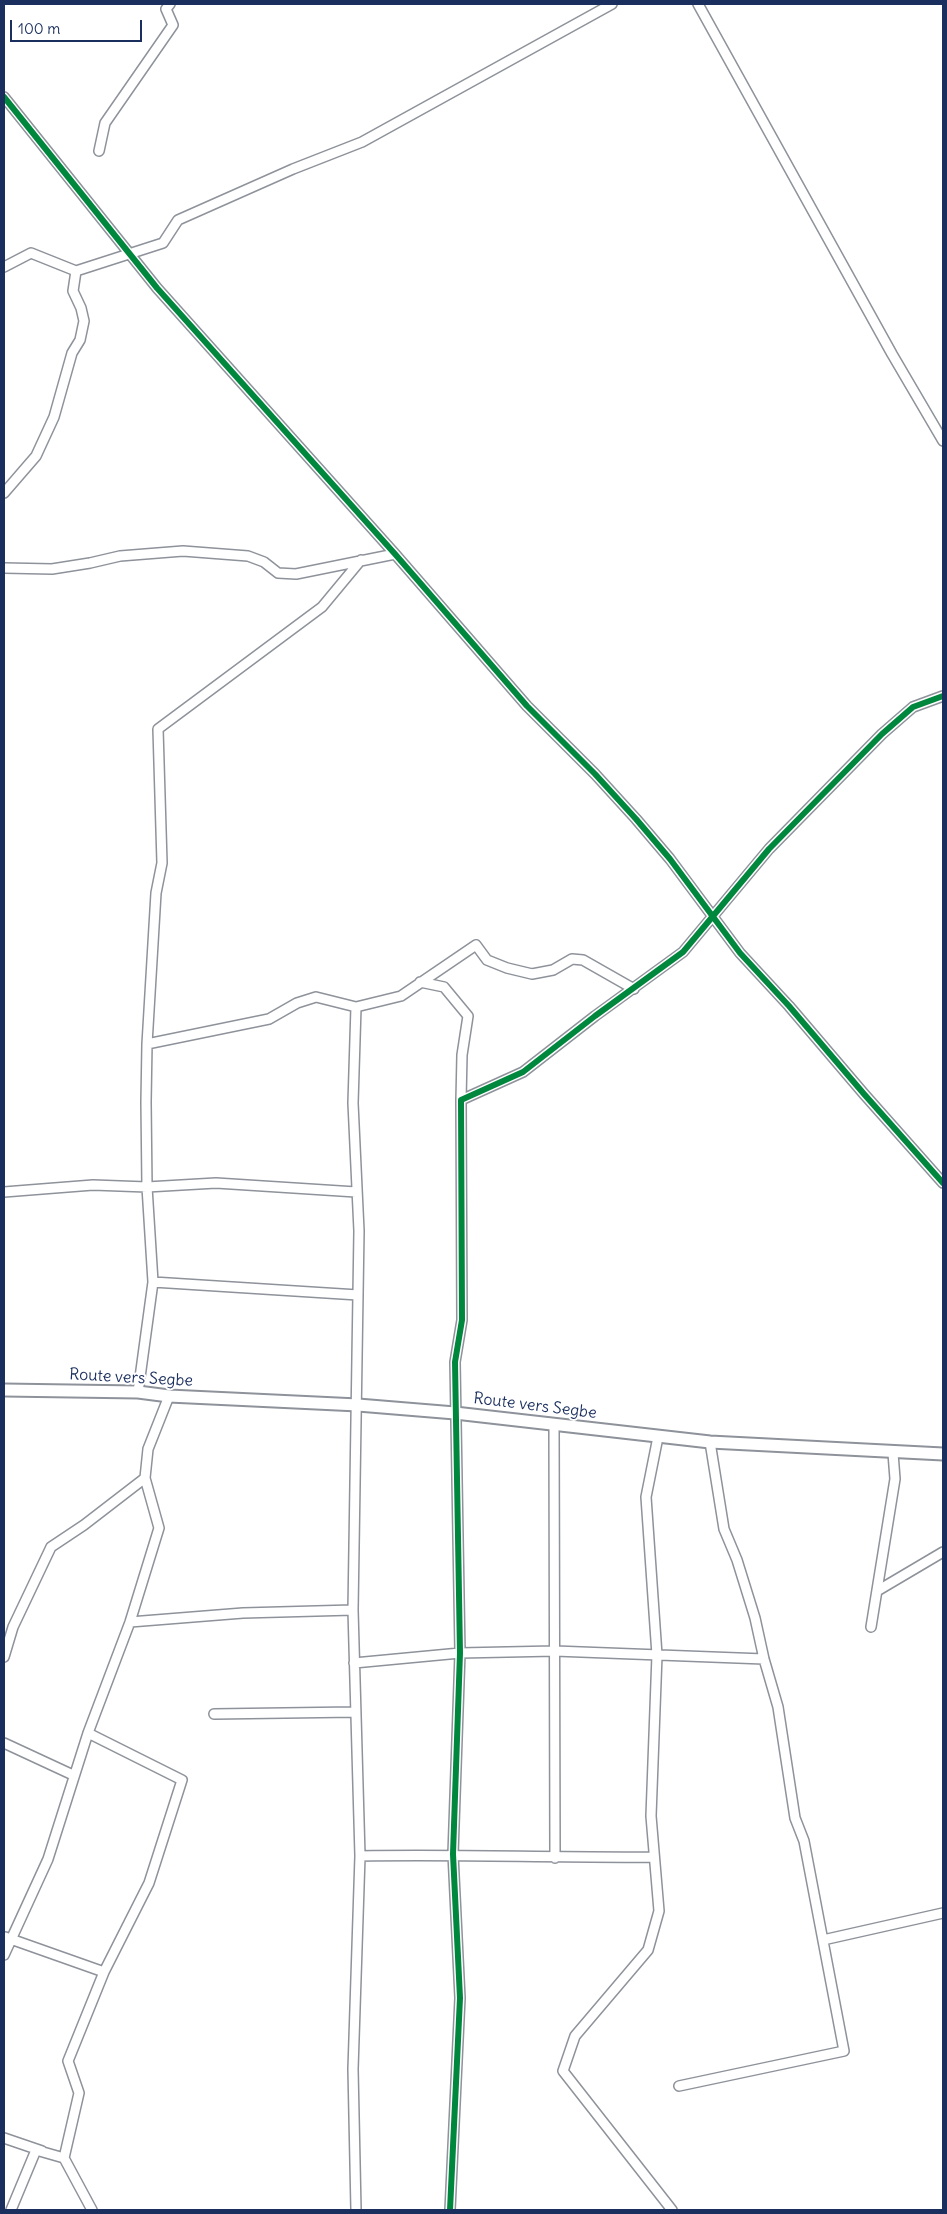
<!DOCTYPE html>
<html>
<head>
<meta charset="utf-8">
<style>
	body { margin:0 }
	#map { position:relative; width:947px; height:2214px; overflow:hidden; background:#fff; font-family:Delius,sans-serif }
	canvas { display:block }
	.frame { position:absolute; inset:0; border:5px solid #1b2f5e; pointer-events:none }
	.scale { position:absolute; left:10px; top:20px; width:132px; height:22px; box-sizing:border-box; border:2px solid #1b2f5e; border-top:0; padding-left:6px; font-size:15px; line-height:18px; white-space:nowrap; color:#1b2f5e; -webkit-text-stroke:4px #fff; paint-order:stroke }
</style>
</head>
<body>
<div id="map">
<canvas width="947" height="2214"></canvas>
<div class="frame"></div>
<div class="scale">100 m</div>
</div>
<script>
const ctx = document.querySelector('canvas').getContext('2d');
ctx.lineJoin = 'round';
function trace(path, color, width, dash) {
  ctx.strokeStyle = color;
  ctx.lineWidth = width;
  ctx.lineCap = dash ? 'butt' : 'round';
  ctx.setLineDash(dash || []);
  ctx.stroke(path);
}
function write(font, color, halo, rows, align = 'center') {
  ctx.font = font + ' Delius,sans-serif';
  ctx.lineWidth = 4;
  ctx.setLineDash([]);
  ctx.textBaseline = 'middle';
  ctx.strokeStyle = halo;
  ctx.fillStyle = color;
  for (const [text, x, y, turn = 0] of rows) {
    ctx.save();
    ctx.translate(x, y);
    ctx.rotate((+turn || 0) * Math.PI / 180);
    ctx.textAlign = isNaN(turn) ? turn : align;
    if (halo) ctx.strokeText(text, 0, 0);
    ctx.fillText(text, 0, 0);
    ctx.restore();
  }
}
const street = new Path2D(`
	M 698,4 L 892,354 L 943,441
	M 4,97 L 157,288 L 395,554 L 527,706 L 595,774 L 636,819 L 670,859 L 740,953 L 789,1006 L 864,1094 L 943,1183
	M 99,151 L 105,123 L 173,25 L 166,9 L 170,4
	M 4,267 L 31,253 L 76,271 L 73,291 L 81,308 L 84,321 L 80,340 L 72,353 L 54,417 L 36,456 L 4,493
	M 76,271 L 163,243 L 178,220 L 293,169 L 362,142 L 612,4
	M 4,568 L 52,569 L 90,563 L 120,556 L 183,551 L 248,556 L 264,562 L 278,573 L 296,574 L 395,554
	M 420,982 L 444,987 L 468,1016 L 462,1055 L 461,1100
	M 147,1044 L 269,1019 L 297,1003 L 316,997 L 356,1007 L 401,996 L 476,945 L 487,960 L 507,968 L 532,974 L 553,970 L 572,959 L 583,960 L 634,989
	M 4,1192 L 93,1185 L 147,1187 L 216,1183 L 356,1192
	M 153,1282 L 358,1295
	M 138,1392 L 153,1282 L 147,1187 L 146,1102 L 147,1044 L 156,893 L 162,863 L 158,729 L 322,607 L 361,560
	M 554,1424 L 555,1858
	M 658,1437 L 646,1497 L 657,1655 L 651,1816 L 659,1911 L 648,1950 L 575,2036 L 563,2071 L 672,2210
	M 877,1591 L 943,1552
	M 130,1622 L 243,1613 L 353,1610
	M 871,1627 L 895,1479 L 893,1453
	M 4,1657 L 13,1627 L 51,1547 L 84,1525 L 145,1478
	M 354,1663 L 460,1653 L 555,1651 L 764,1659
	M 214,1714 L 355,1712
	M 88,1733 L 182,1780 L 149,1883 L 104,1972 L 68,2061 L 79,2093 L 64,2158 L 92,2210
	M 4,1743 L 73,1775
	M 360,1856 C 458,1854 555,1858 653,1857
	M 5,1937 L 104,1972
	M 823,1940 L 943,1913
	M 4,1955 L 48,1859 L 88,1733 L 130,1622 L 159,1528 L 145,1478 L 148,1449 L 169,1396
	M 679,2086 L 844,2051 L 804,1841 L 795,1818 L 778,1707 L 764,1659 L 755,1618 L 737,1560 L 724,1529 L 710,1442
	M 4,2138 L 42,2151
	M 11,2210 L 36,2150 L 64,2158
	M 356,2210 L 353,2069 L 360,1856 L 353,1610 L 359,1231 L 353,1103 L 356,1007
	M 450,2210 L 460,1998 L 453,1854 L 460,1653 L 455,1362 L 462,1320 L 461,1100 L 523,1072 L 595,1016 L 683,952 L 769,849 L 882,734 L 913,707 L 943,696`);
const secondary = new Path2D(`
	M 4,1390 L 138,1392 L 169,1396 L 358,1405 L 455,1413 L 710,1442 L 943,1454`);
trace(street, '#8e929a', 12);
trace(secondary, '#8e929a', 15);
trace(street, '#fff', 9);
trace(secondary, '#fff', 11);
trace(new Path2D(`
	M 4,97 L 157,288 L 395,554 L 527,706 L 595,774 L 636,819 L 670,859 L 740,953 L 789,1006 L 864,1094 L 943,1183
	M 450,2210 L 460,1998 L 453,1854 L 460,1653 L 455,1362 L 462,1320 L 461,1100 L 523,1072 L 595,1016 L 683,952 L 769,849 L 882,734 L 913,707 L 943,696`), '#00873e', 6);
write('16px', '#1b2f5e', '#fff', [
	["Route vers Segbe",131,1378,3],
	["Route vers Segbe",535,1406,7]
]);
</script>
</body>
</html>
